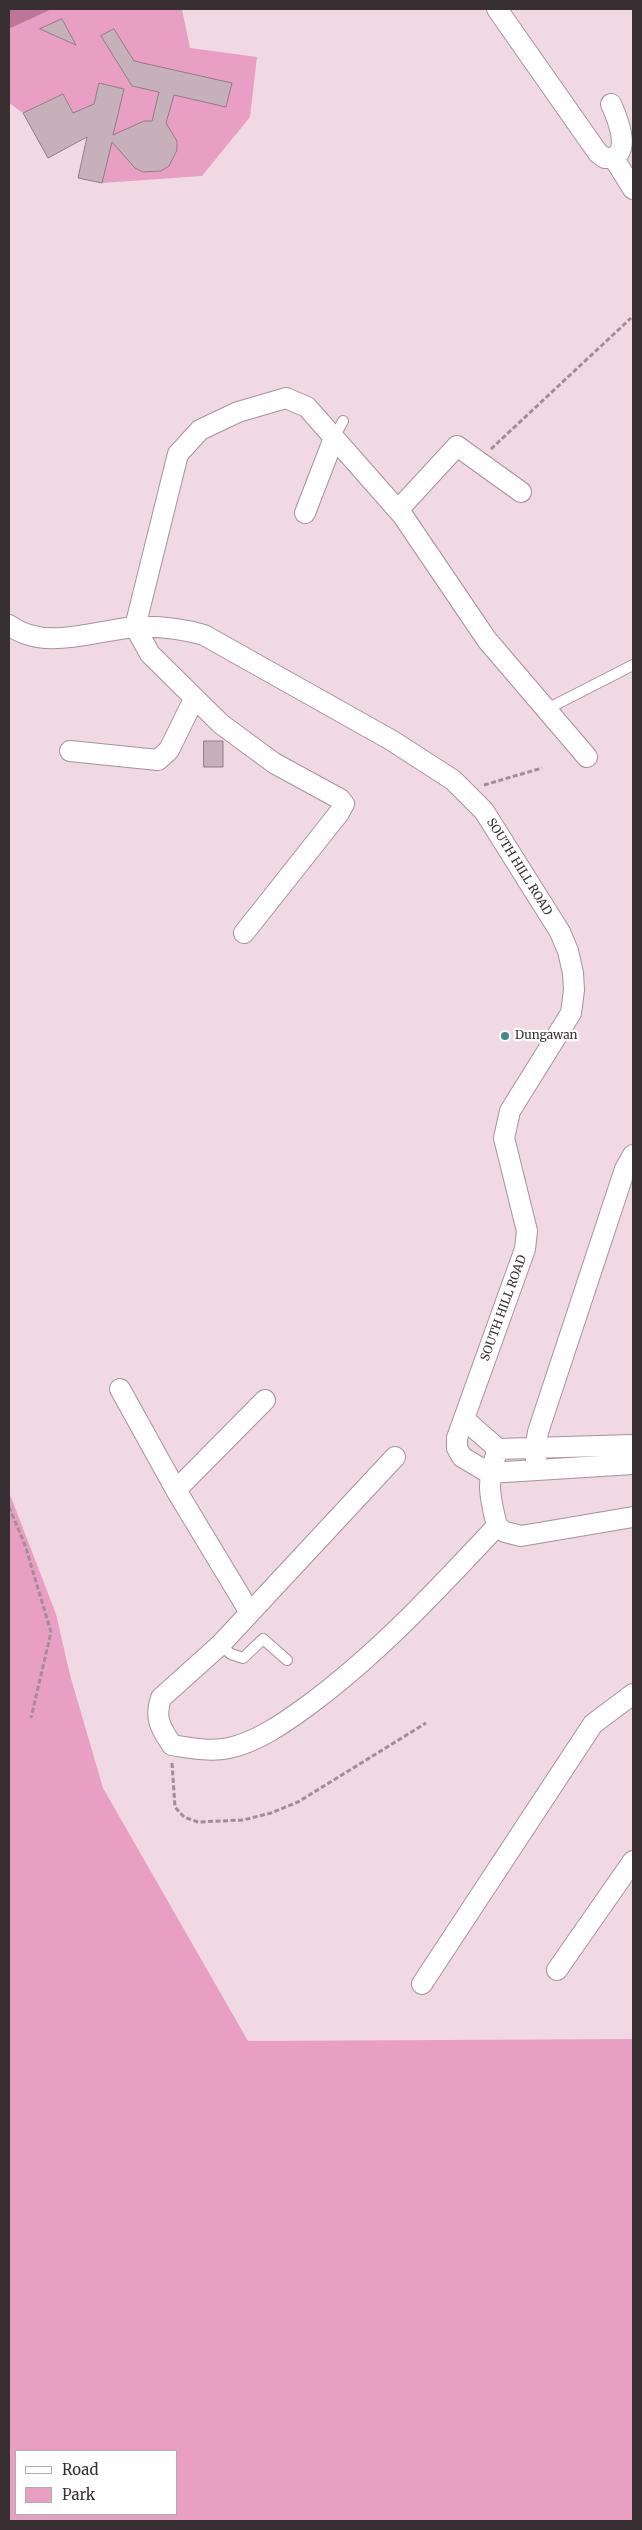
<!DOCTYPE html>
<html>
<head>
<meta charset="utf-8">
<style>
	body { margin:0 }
	#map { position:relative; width:642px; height:2530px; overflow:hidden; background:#f1d9e4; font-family:Merriweather,serif }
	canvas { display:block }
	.frame { position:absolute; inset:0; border:10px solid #382f33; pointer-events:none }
	.legend { position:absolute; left:15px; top:2450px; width:162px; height:65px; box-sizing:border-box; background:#fff; border:1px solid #afacad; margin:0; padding:6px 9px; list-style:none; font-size:15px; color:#382f33 }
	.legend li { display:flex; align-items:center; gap:10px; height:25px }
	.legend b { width:25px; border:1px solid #afacad }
</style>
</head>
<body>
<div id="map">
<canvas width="642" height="2530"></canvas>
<div class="frame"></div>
<ul class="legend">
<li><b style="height:6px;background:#fff"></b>Road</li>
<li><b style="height:14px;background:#e99fc3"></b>Park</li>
</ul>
</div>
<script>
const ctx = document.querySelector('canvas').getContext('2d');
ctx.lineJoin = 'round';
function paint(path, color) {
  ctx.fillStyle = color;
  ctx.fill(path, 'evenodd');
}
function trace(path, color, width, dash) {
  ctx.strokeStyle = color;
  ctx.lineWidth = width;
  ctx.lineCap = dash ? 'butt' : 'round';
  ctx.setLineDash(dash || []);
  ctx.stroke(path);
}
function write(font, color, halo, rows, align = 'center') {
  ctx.font = font + ' Merriweather,serif';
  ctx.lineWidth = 4.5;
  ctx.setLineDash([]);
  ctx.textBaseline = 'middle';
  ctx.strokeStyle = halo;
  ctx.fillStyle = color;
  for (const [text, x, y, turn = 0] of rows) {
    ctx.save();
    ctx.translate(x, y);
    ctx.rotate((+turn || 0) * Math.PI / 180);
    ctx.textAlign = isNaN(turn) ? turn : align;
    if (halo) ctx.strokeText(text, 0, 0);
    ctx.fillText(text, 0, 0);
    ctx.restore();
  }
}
paint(new Path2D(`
	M 52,9 L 182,9 L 190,48 L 257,57 L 250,117 L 202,176 L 102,183 L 123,89 L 99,83 L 90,123 L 73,113 L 63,94 L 23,113 L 9,103 L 9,29 Z
	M 9,1492 L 56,1614 L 70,1675 L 103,1788 L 248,2041 L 633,2039 L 633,2521 L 9,2521 ZM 16,2451 L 176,2451 L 176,2514 L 16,2514 Z`), '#e99fc3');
paint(new Path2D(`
	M 9,9 L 52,9 L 9,29 Z`), '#bd7599');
const building = new Path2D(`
	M 62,19 L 76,45 L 40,29 Z
	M 114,29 L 134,61 L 232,83 L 226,107 L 174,95 L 166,123 L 177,141 L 177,150 L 169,166 L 161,171 L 143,172 L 135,168 L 112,142 L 102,183 L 78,178 L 87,137 L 48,158 L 23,113 L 63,94 L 73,113 L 94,104 L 99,83 L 124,89 L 113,135 L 144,121 L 152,121 L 159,92 L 132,86 L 101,36 Z
	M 204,741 L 223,741 L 223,767 L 204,767 Z`);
paint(building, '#c6b0ba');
trace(building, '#917c86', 1);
const service = new Path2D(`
	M 334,438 L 343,421
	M 547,709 L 633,665
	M 220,1645 L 231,1654 L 243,1658 L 263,1639 L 287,1660`);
const minor = new Path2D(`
	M 497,9 L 598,153 L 605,158 C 635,160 617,117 611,104
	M 613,157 L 633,189
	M 398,510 L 457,446 L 521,492
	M 305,513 L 334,438
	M 9,625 C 45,652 95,630 136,627 C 158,626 183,629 204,635 L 391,740 L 453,780 L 484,811 L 560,932 L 568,951 L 573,973 L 574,990 L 571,1013 L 510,1111 L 504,1138 L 527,1231 L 525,1249 L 457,1438 L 457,1448 L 462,1457 L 489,1473 L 633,1464
	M 70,751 L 158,760 L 169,750 L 194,699
	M 244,933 L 339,813 L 344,804 L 340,799 L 274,763 L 221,724 L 150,654 L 135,627 L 178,454 L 200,430 L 238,412 L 286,398 L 307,407 L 403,516 L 487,640 L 587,757
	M 120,1389 L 176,1490 L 249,1611
	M 464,1419 L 498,1449 L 633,1445
	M 395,1457 L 220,1645 L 161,1698 C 154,1718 161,1729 172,1745 C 191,1748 210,1752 229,1748 C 257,1742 284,1723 306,1707 C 377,1655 437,1590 497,1526 C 489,1494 486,1481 498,1449
	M 537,1469 L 535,1448 L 538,1432 L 625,1169 L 633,1155
	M 176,1490 L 265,1400
	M 497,1526 L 505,1532 L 521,1536 L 633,1517
	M 557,1970 L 633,1861
	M 422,1984 L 593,1724 L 633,1694`);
trace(service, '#a7919b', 12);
trace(minor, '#a7919b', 22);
trace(new Path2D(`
	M 491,449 L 631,318
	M 484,785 L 542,768
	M 9,1507 L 25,1545 L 51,1632 L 31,1718
	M 172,1763 L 175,1807 L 184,1817 L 198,1822 L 243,1820 L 271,1813 L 298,1802 L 426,1723`), '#a08f97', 3, [5, 2.5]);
trace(service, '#fff', 10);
trace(minor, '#fff', 20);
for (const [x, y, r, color] of [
	[505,1036,5,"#41898c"]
]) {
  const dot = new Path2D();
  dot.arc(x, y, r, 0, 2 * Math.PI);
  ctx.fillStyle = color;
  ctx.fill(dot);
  trace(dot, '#fff', 2);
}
write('12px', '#382f33', '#fff', [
	["SOUTH HILL ROAD",519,867,58],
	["SOUTH HILL ROAD",504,1308,-70]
]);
write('12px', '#382f33', '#fff', [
	["Dungawan",515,1036]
], 'left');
</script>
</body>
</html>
